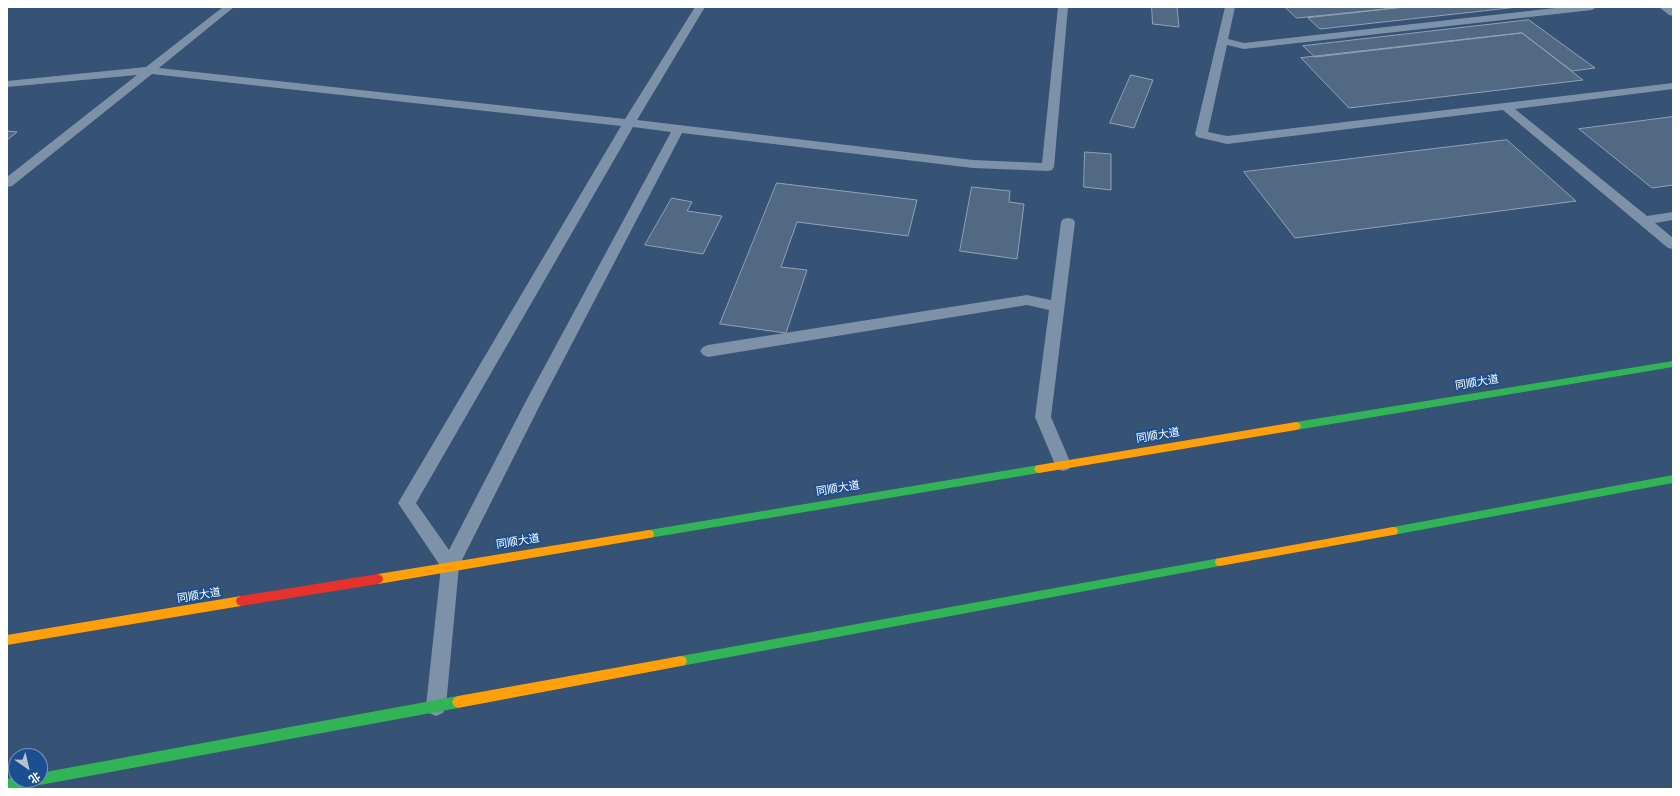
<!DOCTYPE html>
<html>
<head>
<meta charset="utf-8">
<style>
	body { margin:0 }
	#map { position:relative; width:1680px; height:796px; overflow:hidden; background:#365274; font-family:"Roboto Condensed","Noto Sans SC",sans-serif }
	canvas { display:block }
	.frame { position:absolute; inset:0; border:8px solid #fff; pointer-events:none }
	.north { position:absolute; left:8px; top:748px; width:40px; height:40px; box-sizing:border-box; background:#1b4f8f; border:1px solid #7695bc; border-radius:50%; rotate:146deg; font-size:11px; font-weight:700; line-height:16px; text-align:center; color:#fff }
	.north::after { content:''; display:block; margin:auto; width:14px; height:18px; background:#b9c2ce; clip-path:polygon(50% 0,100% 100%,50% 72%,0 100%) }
</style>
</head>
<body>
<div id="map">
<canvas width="1680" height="796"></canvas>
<div class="frame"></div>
<div class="north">北</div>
</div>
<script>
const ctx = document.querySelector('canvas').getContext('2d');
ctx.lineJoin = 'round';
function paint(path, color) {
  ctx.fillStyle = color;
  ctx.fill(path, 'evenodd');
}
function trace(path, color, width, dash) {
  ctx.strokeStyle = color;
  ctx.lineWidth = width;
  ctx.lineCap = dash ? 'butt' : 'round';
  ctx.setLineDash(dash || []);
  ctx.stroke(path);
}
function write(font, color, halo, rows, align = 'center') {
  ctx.font = font + ' "Roboto Condensed","Noto Sans SC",sans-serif';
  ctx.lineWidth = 4;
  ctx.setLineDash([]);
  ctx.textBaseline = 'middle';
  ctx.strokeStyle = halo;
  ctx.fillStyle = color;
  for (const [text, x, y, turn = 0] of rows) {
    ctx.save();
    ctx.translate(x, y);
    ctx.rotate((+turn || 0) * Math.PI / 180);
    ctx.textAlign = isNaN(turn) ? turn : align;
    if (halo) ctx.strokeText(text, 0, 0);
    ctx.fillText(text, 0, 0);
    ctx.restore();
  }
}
const building = new Path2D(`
	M 1152,7 L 1177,7 L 1179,27 L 1153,24 Z
	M 1285,7 L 1405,7 L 1297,18 Z
	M 1405,7 L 1518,7 L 1320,29 L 1308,18 Z
	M 1529,20 L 1595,68 L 1572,71 L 1522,33 L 1315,57 L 1303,46 Z
	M 1522,33 L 1583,80 L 1349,108 L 1301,58 Z
	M 1131,75 L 1153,80 L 1134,128 L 1110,123 Z
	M 1673,117 L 1673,185 L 1652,188 L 1579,129 Z
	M 7,131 L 17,132 L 7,140 Z
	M 1507,140 L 1576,201 L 1295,238 L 1244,172 Z
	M 1085,152 L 1111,154 L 1111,190 L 1084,187 Z
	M 777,183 L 917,200 L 908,236 L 797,222 L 781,267 L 807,270 L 786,333 L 720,324 Z
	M 972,187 L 1010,191 L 1009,202 L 1024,204 L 1017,259 L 960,251 Z
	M 672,198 L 692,202 L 687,211 L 722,216 L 703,254 L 645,245 Z`);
paint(building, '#526984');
trace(building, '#92a2b6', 1);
paint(new Path2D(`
	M 223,7 L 234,7 L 159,68 L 625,119 L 695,7 L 705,7 L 637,120 L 973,160 L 1042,163 L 1058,7 L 1068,7 L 1054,167 L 1052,170 L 1048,171 L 973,168 L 682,133 L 542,401 L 459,566 L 446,706 L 443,713 L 436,716 L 429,713 L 426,706 L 441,567 L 398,503 L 621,126 L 152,74 L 12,186 L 7,187 L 7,177 L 137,75 L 7,87 L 7,81 L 146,67 ZM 633,127 L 671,132 L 526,401 L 449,550 L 416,503 Z
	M 1225,7 L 1235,7 L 1228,39 L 1244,43 L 1564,7 L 1597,7 L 1592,10 L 1244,49 L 1227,45 L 1208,132 L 1227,136 L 1673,83 L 1673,89 L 1515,109 L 1647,216 L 1673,212 L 1673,220 L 1655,223 L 1673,238 L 1673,249 L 1668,248 L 1503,110 L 1227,144 L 1197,137 L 1195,134 Z
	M 1659,7 L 1673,8 L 1673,16 L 1669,15 Z
	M 1068,218 L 1073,219 L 1075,222 L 1051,417 L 1071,464 L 1069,469 L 1063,471 L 1057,469 L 1035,417 L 1049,310 L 1027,305 L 708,357 L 703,355 L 700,351 L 703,347 L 708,345 L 1027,295 L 1051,300 L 1061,222 L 1063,219 Z`), '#7d92a8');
paint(new Path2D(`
	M 1673,361 L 1673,367 L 1296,430 L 1293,429 L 1291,426 L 1293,423 L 1296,422 Z
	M 1039,465 L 1042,466 L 1044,469 L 1042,472 L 1039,473 L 649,538 L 645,537 L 644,534 L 645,531 L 649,530 Z
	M 1673,475 L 1673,483 L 1393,535 L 1389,534 L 1388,531 L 1389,528 L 1393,527 Z
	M 1220,558 L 1224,559 L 1225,562 L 1224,565 L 1220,566 L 681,666 L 677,665 L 675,661 L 677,657 L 681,656 Z
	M 458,696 L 462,698 L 464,702 L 462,706 L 458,708 L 40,785 L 37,784 L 17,789 L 7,789 L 7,779 L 16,777 L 16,780 L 40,780 L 40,773 Z`), '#30b455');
paint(new Path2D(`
	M 1296,422 L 1299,423 L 1301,426 L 1299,429 L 1296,430 L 1039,473 L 1036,472 L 1034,469 L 1036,466 L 1039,465 Z
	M 1393,527 L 1397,528 L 1398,531 L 1397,534 L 1393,535 L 1220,566 L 1216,565 L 1215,562 L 1216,559 L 1220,558 Z
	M 649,530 L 653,531 L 654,534 L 653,537 L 649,538 L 378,584 L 374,582 L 373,579 L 374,576 L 378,574 Z
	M 241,596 L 245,598 L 246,601 L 245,604 L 241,606 L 7,645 L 7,635 Z
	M 681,656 L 685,657 L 687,661 L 685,665 L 681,666 L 458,708 L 454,706 L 452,702 L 454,698 L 458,696 Z`), '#ff9f0a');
paint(new Path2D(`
	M 378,574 L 382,576 L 383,579 L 382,582 L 378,584 L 241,606 L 237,604 L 236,601 L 237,598 L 241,596 Z`), '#e5322d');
write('11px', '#fff', '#1b4f8f', [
	["同顺大道",1477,383,-9],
	["同顺大道",1158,436,-9],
	["同顺大道",838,489,-9],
	["同顺大道",518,542,-9],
	["同顺大道",199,596,-9]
]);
</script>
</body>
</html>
